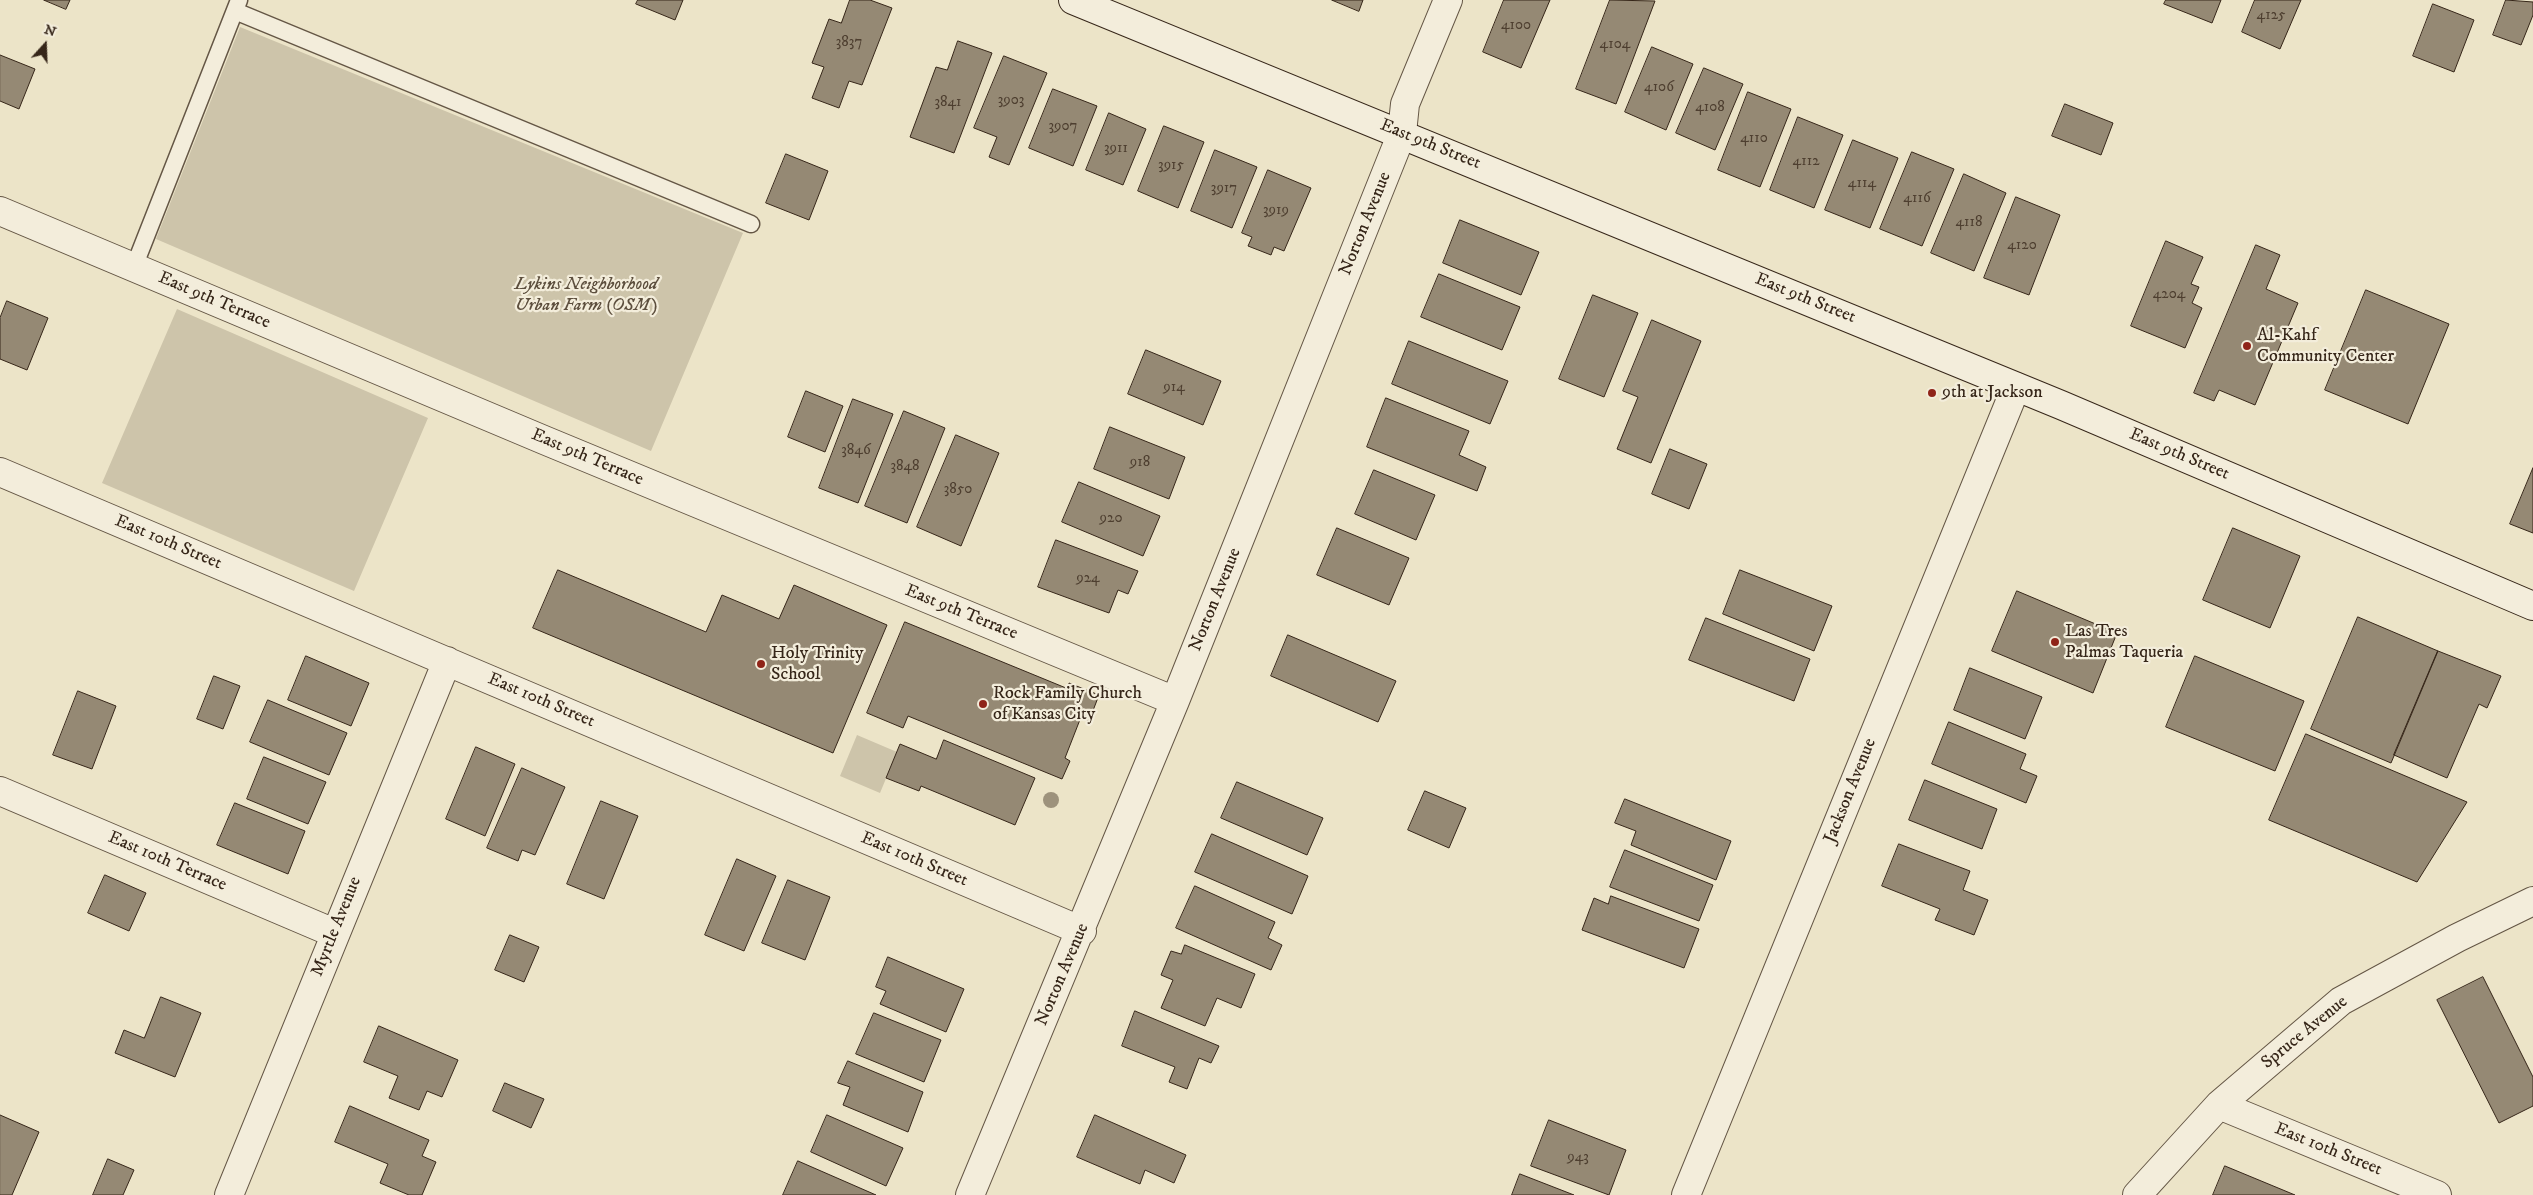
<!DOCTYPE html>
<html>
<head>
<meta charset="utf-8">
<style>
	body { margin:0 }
	#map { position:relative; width:2533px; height:1195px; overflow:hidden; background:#ece4c8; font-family:"IM FELL DW Pica",serif }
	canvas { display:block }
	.north { position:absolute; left:20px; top:20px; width:50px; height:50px; -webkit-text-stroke:4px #f3eddb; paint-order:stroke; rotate:20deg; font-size:14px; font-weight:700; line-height:20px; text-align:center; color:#362619 }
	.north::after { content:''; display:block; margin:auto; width:18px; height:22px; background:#362619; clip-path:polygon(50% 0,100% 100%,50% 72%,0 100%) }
</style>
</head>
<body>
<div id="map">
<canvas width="2533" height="1195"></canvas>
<div class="north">N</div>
</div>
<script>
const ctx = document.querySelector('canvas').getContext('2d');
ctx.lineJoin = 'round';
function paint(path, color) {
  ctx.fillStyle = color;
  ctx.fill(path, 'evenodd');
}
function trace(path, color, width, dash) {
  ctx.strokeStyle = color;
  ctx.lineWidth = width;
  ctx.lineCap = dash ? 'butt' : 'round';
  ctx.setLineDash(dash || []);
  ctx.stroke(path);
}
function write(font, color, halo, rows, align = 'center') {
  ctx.font = font + ' "IM FELL DW Pica",serif';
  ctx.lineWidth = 4.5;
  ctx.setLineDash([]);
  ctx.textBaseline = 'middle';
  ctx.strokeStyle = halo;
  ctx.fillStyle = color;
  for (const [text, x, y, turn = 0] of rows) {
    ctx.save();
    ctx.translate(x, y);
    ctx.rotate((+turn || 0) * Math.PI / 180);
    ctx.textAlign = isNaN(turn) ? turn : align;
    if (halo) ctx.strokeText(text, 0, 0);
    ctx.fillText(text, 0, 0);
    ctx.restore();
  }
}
paint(new Path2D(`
	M 240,27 L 743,233 L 651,451 L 156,239 Z
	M 177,309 L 428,418 L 354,591 L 102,483 Z
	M 857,735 L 897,752 L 880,793 L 840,776 Z`), '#cdc4aa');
const building = new Path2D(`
	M 44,0 L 70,0 L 66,9 Z
	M 638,0 L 683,0 L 675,20 L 636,4 Z
	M 850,0 L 870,0 L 892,8 L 862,85 L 849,81 L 839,108 L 812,98 L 824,67 L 812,63 L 829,19 L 841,23 Z
	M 1332,0 L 1363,0 L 1359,11 Z
	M 1504,0 L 1550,0 L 1521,68 L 1483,52 Z
	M 1610,0 L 1655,1 L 1616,104 L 1576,89 Z
	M 2166,0 L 2221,0 L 2212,23 L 2164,4 Z
	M 2255,0 L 2301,0 L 2280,49 L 2242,32 Z
	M 2506,0 L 2533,2 L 2533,15 L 2521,45 L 2493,35 Z
	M 2433,4 L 2474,20 L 2454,72 L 2413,56 Z
	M 958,41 L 992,53 L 954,153 L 910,137 L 936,67 L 947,70 Z
	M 1652,47 L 1693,64 L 1666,130 L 1625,112 Z
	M 0,55 L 35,69 L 19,109 L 0,101 Z
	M 1004,56 L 1047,73 L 1009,165 L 989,157 L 997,137 L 974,128 Z
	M 1704,68 L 1743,84 L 1715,150 L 1676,133 Z
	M 1053,89 L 1097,106 L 1073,166 L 1029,148 Z
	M 1748,92 L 1791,109 L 1760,187 L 1718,170 Z
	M 2065,104 L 2113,123 L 2101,155 L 2052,136 Z
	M 1109,113 L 1146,129 L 1123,185 L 1086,170 Z
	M 1798,117 L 1843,135 L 1814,208 L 1770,190 Z
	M 1164,126 L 1204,142 L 1178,208 L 1138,191 Z
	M 1853,140 L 1898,158 L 1870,228 L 1825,210 Z
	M 1215,150 L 1257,167 L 1232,228 L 1191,211 Z
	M 1912,152 L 1954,169 L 1922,246 L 1880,229 Z
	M 786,154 L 828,171 L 809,220 L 766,203 Z
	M 1268,170 L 1311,188 L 1284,251 L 1274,247 L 1271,255 L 1248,246 L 1252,237 L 1242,233 Z
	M 1964,174 L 2006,193 L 1974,271 L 1931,253 Z
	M 2016,197 L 2060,215 L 2029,295 L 1984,278 Z
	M 1460,220 L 1539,252 L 1521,295 L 1443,263 Z
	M 2166,241 L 2203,257 L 2191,284 L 2199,287 L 2192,303 L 2202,308 L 2185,348 L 2131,326 Z
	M 2256,245 L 2280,255 L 2266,289 L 2298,303 L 2255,405 L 2219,390 L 2214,401 L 2194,393 Z
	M 1439,274 L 1520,307 L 1502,350 L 1421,317 Z
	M 2366,290 L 2449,324 L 2408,424 L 2325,390 Z
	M 1593,295 L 1638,313 L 1604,397 L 1559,379 Z
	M 7,301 L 48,318 L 27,370 L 0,359 L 0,318 Z
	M 1652,320 L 1701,341 L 1651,463 L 1617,449 L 1638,397 L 1623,391 Z
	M 1409,341 L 1508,381 L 1490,424 L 1392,384 Z
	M 1146,350 L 1221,381 L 1203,425 L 1128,394 Z
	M 806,391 L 843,406 L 825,452 L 788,437 Z
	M 1386,398 L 1469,431 L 1459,455 L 1486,467 L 1477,491 L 1367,447 Z
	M 853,399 L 893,414 L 858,503 L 819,488 Z
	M 904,411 L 945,428 L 907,523 L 865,506 Z
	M 1110,427 L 1185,457 L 1169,499 L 1094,469 Z
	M 956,435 L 999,453 L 961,546 L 917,527 Z
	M 1670,449 L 1707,464 L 1689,509 L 1652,494 Z
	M 2533,468 L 2533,533 L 2510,524 Z
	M 1374,470 L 1435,495 L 1416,540 L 1355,514 Z
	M 1079,482 L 1160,516 L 1143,556 L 1062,522 Z
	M 1337,528 L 1409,558 L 1389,605 L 1317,575 Z
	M 2233,528 L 2300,556 L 2270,628 L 2203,600 Z
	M 1056,540 L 1138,571 L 1128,594 L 1118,590 L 1109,613 L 1038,587 Z
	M 558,570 L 706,632 L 722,595 L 779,619 L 794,585 L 887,625 L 833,753 L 533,628 Z
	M 1740,570 L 1832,606 L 1814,651 L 1723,614 Z
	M 2017,591 L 2117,633 L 2093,693 L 1992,651 Z
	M 2358,617 L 2438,651 L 2391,763 L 2311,729 Z
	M 1706,618 L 1810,659 L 1794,701 L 1689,660 Z
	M 905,622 L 1066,688 L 1069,683 L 1099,695 L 1089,721 L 1081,717 L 1065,758 L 1070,761 L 1062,779 L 908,716 L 903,728 L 867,713 Z
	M 1288,635 L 1396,681 L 1378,722 L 1271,676 Z
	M 2438,651 L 2501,676 L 2487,708 L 2479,704 L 2447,778 L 2394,755 Z
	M 306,656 L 369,683 L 351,726 L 288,700 Z
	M 2195,656 L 2304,701 L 2275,771 L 2166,727 Z
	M 1970,668 L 2042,697 L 2025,739 L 1954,710 Z
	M 214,676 L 240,686 L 223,729 L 197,719 Z
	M 78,691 L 116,706 L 92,769 L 53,755 Z
	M 268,700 L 347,733 L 329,775 L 250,742 Z
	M 1949,722 L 2026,754 L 2020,769 L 2037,776 L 2026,803 L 1932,764 Z
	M 2306,734 L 2467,802 L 2417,882 L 2269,820 Z
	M 944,740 L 1035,778 L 1015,825 L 921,786 L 919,791 L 886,778 L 900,744 L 936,759 Z
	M 476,747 L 515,764 L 485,836 L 446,819 Z
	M 264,757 L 326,782 L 308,824 L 247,799 Z
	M 522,768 L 565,787 L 535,855 L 522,850 L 518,861 L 487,848 Z
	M 1925,780 L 1997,809 L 1982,849 L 1909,820 Z
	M 1237,782 L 1323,818 L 1307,855 L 1221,818 Z
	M 1425,791 L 1466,808 L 1449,848 L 1408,830 Z
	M 1625,799 L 1731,841 L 1716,880 L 1631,845 L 1636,831 L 1615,823 Z
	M 601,801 L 638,816 L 604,899 L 567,884 Z
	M 235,803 L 305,831 L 288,874 L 217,845 Z
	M 1212,834 L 1308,876 L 1292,914 L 1195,872 Z
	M 1899,844 L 1970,871 L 1963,890 L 1988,900 L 1974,935 L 1935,920 L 1940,909 L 1882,886 Z
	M 1625,850 L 1713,885 L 1699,921 L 1610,887 Z
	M 737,859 L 776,876 L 744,951 L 705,935 Z
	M 105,875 L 146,893 L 129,931 L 88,913 Z
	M 788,880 L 830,897 L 805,960 L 762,943 Z
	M 1195,886 L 1275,922 L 1268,938 L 1282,945 L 1271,970 L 1176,928 Z
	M 1611,896 L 1699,929 L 1684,968 L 1582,930 L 1594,898 L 1608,904 Z
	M 510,935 L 539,947 L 524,982 L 495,970 Z
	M 1185,945 L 1255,974 L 1241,1008 L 1217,998 L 1205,1026 L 1161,1008 L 1173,980 L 1161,975 L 1171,951 L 1181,954 Z
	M 888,957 L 964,989 L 946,1032 L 880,1004 L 886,991 L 876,987 Z
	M 2483,977 L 2533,1077 L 2533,1106 L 2499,1123 L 2437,1000 Z
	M 161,997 L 201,1013 L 175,1077 L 115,1053 L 124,1030 L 144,1038 Z
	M 1135,1011 L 1219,1046 L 1211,1063 L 1199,1058 L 1187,1089 L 1169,1082 L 1175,1067 L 1122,1046 Z
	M 874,1013 L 941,1040 L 924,1082 L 856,1054 Z
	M 379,1026 L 458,1060 L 442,1097 L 427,1091 L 419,1110 L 389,1098 L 398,1076 L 364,1062 Z
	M 848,1061 L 923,1092 L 908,1132 L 843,1105 L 850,1087 L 838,1083 Z
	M 505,1083 L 544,1099 L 531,1128 L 493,1111 Z
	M 350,1106 L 429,1140 L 422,1156 L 436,1162 L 422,1195 L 409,1195 L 380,1183 L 388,1164 L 335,1142 Z
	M 0,1115 L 39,1132 L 12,1195 L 0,1195 Z
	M 827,1115 L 903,1148 L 886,1186 L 811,1152 Z
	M 1095,1115 L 1186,1155 L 1174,1183 L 1145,1170 L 1140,1184 L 1077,1157 Z
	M 1549,1120 L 1626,1150 L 1609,1195 L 1531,1166 Z
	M 108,1159 L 134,1170 L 123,1195 L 93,1195 Z
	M 798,1161 L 876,1195 L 783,1195 Z
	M 2225,1166 L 2295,1195 L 2213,1195 Z
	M 1520,1174 L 1574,1195 L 1512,1195 Z`);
paint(building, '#958974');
trace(building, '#362619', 1);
const lane = new Path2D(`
	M 235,11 L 751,224
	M 134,267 L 239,0`);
const street = new Path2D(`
	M 0,211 L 544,440 L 1175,701
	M 0,472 L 1082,931
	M 0,791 L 334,933
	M 2219,1105 L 2437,1195
	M 229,1195 L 447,661
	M 970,1195 L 1175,701 L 1386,173 L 1402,133 L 1405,104 L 1448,0
	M 1686,1195 L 2016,387
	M 2137,1195 L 2219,1105 L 2341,1001 L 2457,938 L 2533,901`);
const secondary = new Path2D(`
	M 1073,0 L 2061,405 L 2533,606`);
trace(lane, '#645645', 19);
trace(street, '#645645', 30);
trace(secondary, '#362619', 30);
trace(lane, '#f3eddb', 16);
trace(street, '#f3eddb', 28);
trace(secondary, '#f3eddb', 28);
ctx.fillStyle = '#9d927c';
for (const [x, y] of [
	[1051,800]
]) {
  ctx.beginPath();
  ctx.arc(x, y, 8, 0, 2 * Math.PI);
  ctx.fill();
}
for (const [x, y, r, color] of [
	[2247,346,5,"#8f2418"],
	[1932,393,5,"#8f2418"],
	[2055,642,5,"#8f2418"],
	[761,664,5,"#8f2418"],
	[983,704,5,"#8f2418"]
]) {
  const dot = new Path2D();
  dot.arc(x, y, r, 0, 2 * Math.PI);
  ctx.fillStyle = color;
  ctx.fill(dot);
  trace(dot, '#f3eddb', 2);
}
write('15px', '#4e3f30', null, [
	["4125",2271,16],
	["4100",1516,26],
	["3837",849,43],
	["4104",1615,45],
	["4106",1659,88],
	["3903",1011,101],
	["3841",948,103],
	["4108",1710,108],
	["3907",1063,127],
	["4110",1754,139],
	["3911",1116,149],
	["4112",1806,162],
	["3915",1171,166],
	["4114",1862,184],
	["3917",1224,189],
	["4116",1917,199],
	["3919",1276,211],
	["4118",1969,223],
	["4120",2022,246],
	["4204",2169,295],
	["914",1174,388],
	["3846",856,451],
	["918",1140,463],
	["3848",905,467],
	["3850",958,490],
	["920",1111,519],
	["924",1088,579],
	["943",1578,1158]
]);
write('18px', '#362619', '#f3eddb', [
	["East 9th Street",1430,145,22],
	["Norton Avenue",1366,224,-68],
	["East 9th Street",1805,299,22],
	["East 9th Terrace",214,301,23],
	["East 9th Street",2179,455,23],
	["East 9th Terrace",587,458,23],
	["East 10th Street",168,543,23],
	["Norton Avenue",1216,600,-68],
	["East 9th Terrace",961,613,22],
	["East 10th Street",541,701,23],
	["Jackson Avenue",1851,791,-68],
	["East 10th Street",914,860,23],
	["East 10th Terrace",167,862,23],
	["Myrtle Avenue",337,927,-68],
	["Norton Avenue",1063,975,-67],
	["Spruce Avenue",2305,1033,-39],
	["East 10th Street",2328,1150,22]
]);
write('italic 18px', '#5c4e3d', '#f3eddb', [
	["Lykins Neighborhood",586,285],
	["Urban Farm (OSM)",586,306]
]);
write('18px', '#362619', '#f3eddb', [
	["Al-Kahf",2257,336],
	["Community Center",2257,357],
	["9th at Jackson",1942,393],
	["Las Tres",2065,632],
	["Palmas Taqueria",2065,653],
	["Holy Trinity",771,654],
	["School",771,675],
	["Rock Family Church",993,694],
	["of Kansas City",993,715]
], 'left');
</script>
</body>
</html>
